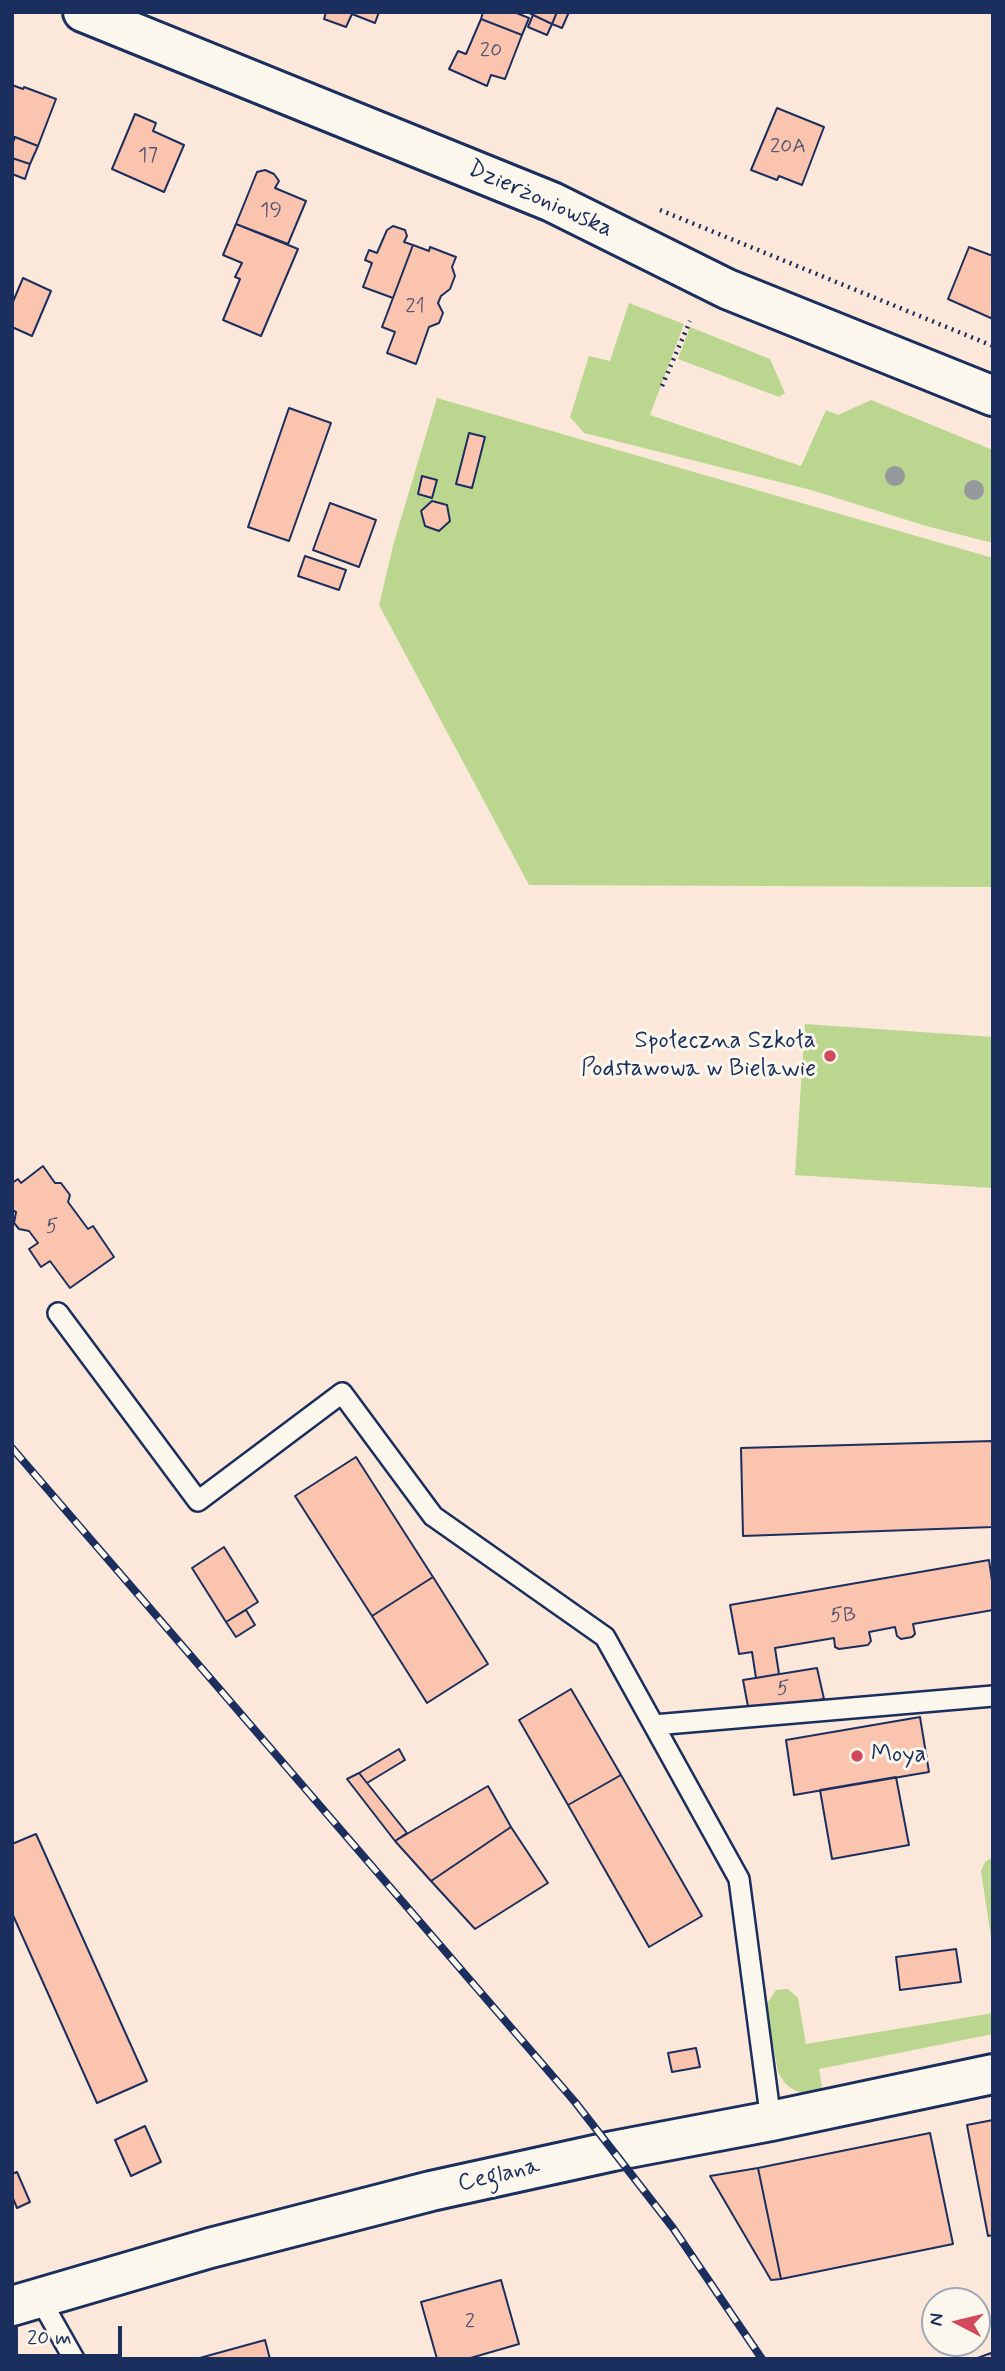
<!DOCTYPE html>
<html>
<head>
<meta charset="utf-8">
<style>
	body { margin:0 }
	#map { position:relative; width:1005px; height:2371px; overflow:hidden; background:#fbe8da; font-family:Mynerve,sans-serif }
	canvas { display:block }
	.frame { position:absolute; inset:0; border:14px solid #1b2f5e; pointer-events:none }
	.north { position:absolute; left:921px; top:2287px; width:70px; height:70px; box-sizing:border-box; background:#fbf7ec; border:2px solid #a1a7b3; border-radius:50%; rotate:277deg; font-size:19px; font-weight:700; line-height:28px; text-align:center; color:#1b2f5e }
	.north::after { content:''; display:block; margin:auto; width:24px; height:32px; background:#d1495b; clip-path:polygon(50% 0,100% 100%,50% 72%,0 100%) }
	.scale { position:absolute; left:14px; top:2326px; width:108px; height:32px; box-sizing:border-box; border:4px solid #1b2f5e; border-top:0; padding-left:9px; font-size:21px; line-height:24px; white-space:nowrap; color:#1b2f5e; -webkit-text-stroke:5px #fbf7ec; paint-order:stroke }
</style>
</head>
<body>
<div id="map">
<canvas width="1005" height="2371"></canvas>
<div class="frame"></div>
<div class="north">N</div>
<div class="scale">20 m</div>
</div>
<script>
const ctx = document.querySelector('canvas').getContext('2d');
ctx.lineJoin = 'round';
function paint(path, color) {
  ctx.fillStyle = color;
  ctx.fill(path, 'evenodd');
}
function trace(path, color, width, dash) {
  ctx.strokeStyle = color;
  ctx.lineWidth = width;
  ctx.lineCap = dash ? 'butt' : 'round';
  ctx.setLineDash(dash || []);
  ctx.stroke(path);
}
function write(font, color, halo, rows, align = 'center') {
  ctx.font = font + ' Mynerve,sans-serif';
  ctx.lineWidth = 6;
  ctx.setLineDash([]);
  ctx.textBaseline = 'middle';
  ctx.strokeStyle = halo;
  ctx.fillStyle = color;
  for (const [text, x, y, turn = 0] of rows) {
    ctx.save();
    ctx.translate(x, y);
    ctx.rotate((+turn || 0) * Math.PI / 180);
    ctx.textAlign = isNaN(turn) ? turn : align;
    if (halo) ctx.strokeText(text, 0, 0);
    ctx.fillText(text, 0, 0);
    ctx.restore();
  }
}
paint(new Path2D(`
	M 629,303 L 684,324 L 650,415 L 801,466 L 826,410 L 838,415 L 871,400 L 993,450 L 993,543 L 926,526 L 811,490 L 584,433 L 570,417 L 589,356 L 610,361 Z
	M 690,327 L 770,359 L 785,393 L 779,397 L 678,359 Z
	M 437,398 L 993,558 L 993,887 L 529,885 L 379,605 L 394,542 Z
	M 805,1024 L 993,1037 L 993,1188 L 795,1175 Z
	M 993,1857 L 993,1951 L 981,1871 L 985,1862 Z
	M 788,1989 L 798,1998 L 806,2044 L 993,2013 L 993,2034 L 819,2069 L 823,2093 C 802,2095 788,2092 778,2072 L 766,2005 L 776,1990 Z`), '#bbd78f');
const building = new Path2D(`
	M 326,12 L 379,12 L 375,23 L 352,14 L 346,27 L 324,19 Z
	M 483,12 L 514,12 L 529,18 L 522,35 L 481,19 Z
	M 527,12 L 557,12 L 552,24 Z
	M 557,12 L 569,12 L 562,28 L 552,24 Z
	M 533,15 L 552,24 L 547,35 L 528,27 Z
	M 481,19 L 522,35 L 505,79 L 491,75 L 487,86 L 449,69 L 458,51 L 466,54 Z
	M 12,85 L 23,89 L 24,87 L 56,99 L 38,146 L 12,136 Z
	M 777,108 L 824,127 L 802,185 L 779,176 L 777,180 L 751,170 Z
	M 135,114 L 156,123 L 153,131 L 184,145 L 164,192 L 112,169 Z
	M 15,137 L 38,146 L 30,164 L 12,158 L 12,145 Z
	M 12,158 L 30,164 L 25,179 L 12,174 Z
	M 265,170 L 274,174 L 279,181 L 275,188 L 306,201 L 288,244 L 236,224 L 257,172 Z
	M 236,224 L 298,249 L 261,336 L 223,320 L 240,279 L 235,277 L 242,263 L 223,255 Z
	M 393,226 L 405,230 L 407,236 L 404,242 L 413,245 L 393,298 L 363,287 L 372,263 L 365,260 L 369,250 L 377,253 L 387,230 Z
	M 413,245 L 429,251 L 430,247 L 456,257 L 452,267 L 455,276 L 450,289 L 441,296 L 438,303 L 443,313 L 439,323 L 429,327 L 416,364 L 387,353 L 395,332 L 382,327 Z
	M 969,247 L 993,256 L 993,319 L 948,299 Z
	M 23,278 L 51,291 L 32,336 L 12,327 L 12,304 Z
	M 289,408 L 331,423 L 289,541 L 248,527 Z
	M 469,433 L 485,437 L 472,488 L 456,484 Z
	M 422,476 L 437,480 L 432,498 L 418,494 Z
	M 432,501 L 447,505 L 450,521 L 439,531 L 425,526 L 421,511 Z
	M 330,503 L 376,520 L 359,567 L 313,550 Z
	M 305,556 L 346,570 L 339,590 L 298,576 Z
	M 43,1166 L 55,1183 L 61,1183 L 70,1195 L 68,1202 L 88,1229 L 93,1226 L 114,1257 L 70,1288 L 50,1261 L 41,1267 L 29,1249 L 38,1243 L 29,1231 L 19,1229 L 14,1223 L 16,1212 L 12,1210 L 12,1183 L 18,1179 L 21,1183 Z
	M 993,1441 L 993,1527 L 743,1536 L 741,1448 Z
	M 356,1457 L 433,1577 L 372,1616 L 295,1496 Z
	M 224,1547 L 258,1602 L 226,1622 L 192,1568 Z
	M 989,1560 L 993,1588 L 993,1610 L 913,1624 L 915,1634 L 912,1637 L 901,1639 L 897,1636 L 895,1627 L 869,1632 L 871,1641 L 868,1645 L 839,1649 L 835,1647 L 834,1638 L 775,1648 L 779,1674 L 756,1678 L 752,1652 L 739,1654 L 730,1605 Z
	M 433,1577 L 488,1664 L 427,1703 L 372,1616 Z
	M 246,1610 L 255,1625 L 236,1637 L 226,1622 Z
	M 817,1668 L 824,1699 L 749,1712 L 743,1680 Z
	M 571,1689 L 621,1775 L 568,1805 L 519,1720 Z
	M 920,1717 L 929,1772 L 794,1795 L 786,1740 Z
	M 399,1749 L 405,1760 L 367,1783 L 359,1773 Z
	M 359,1773 L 407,1833 L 395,1841 L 347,1779 Z
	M 621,1775 L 702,1916 L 649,1947 L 568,1805 Z
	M 896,1777 L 909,1845 L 832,1859 L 820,1790 Z
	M 488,1786 L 511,1827 L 431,1881 L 395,1841 Z
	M 511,1827 L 548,1883 L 475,1929 L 431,1881 Z
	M 36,1834 L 147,2081 L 97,2103 L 12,1913 L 12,1844 Z
	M 956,1949 L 961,1982 L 900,1990 L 896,1957 Z
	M 696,2048 L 700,2067 L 672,2072 L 668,2053 Z
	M 993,2120 L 993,2235 L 988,2236 L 967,2125 Z
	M 145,2126 L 161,2162 L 131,2176 L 115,2140 Z
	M 930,2133 L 953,2244 L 781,2279 L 758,2168 Z
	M 758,2168 L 781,2279 L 771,2280 L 710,2176 Z
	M 17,2172 L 30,2202 L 17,2208 L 12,2196 L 12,2174 Z
	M 501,2280 L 519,2344 L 467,2359 L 437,2359 L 421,2302 Z
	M 265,2340 L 270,2359 L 196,2359 Z
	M 991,2353 L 993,2359 L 975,2359 Z`);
paint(building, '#fbc4af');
trace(building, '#1b2f5e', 2);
const lane = new Path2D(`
	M 58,1313 L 198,1501 L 342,1393 L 433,1516 L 605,1637 L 739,1879 L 771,2121
	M 654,1725 L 993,1696
	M 39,2297 L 74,2359`);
const street = new Path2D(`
	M 12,2306 L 210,2248 L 431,2191 L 613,2151 L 771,2121 L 993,2074`);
const secondary = new Path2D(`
	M 83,12 L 552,202 L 727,289 L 993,396`);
trace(lane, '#1b2f5e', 24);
trace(street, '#1b2f5e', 44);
trace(secondary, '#1b2f5e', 44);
trace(new Path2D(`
	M 660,210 L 993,346
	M 662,386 L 690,321`), '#1b2f5e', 4.5, [2, 5]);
trace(lane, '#fbf7ec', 19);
trace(street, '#fbf7ec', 38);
trace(secondary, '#fbf7ec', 38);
const rail = new Path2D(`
	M 12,1448 L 575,2102 L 673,2228 L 762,2359`);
trace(rail, '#1b2f5e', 8);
trace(rail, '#fbf7ec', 5, [16]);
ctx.fillStyle = '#96999c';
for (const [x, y] of [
	[895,476],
	[974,490]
]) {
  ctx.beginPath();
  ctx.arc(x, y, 10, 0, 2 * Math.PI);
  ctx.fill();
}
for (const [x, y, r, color] of [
	[830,1056,7,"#d1495b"],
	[857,1756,7,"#d1495b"]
]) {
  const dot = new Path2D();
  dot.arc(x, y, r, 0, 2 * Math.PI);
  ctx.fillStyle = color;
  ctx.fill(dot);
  trace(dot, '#fbf7ec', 2.5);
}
write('21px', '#535472', null, [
	["20",491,52],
	["20A",788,148],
	["17",148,157],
	["19",271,212],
	["21",415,308],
	["5",52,1228],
	["5B",843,1617],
	["5",783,1690],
	["2",470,2323]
]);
write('24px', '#1b2f5e', '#fbf7ec', [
	["Dzierżoniowska",540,200,24],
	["Ceglana",499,2176,-13]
]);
write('24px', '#1b2f5e', '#fbf7ec', [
	["Społeczna Szkoła",816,1042],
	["Podstawowa w Bielawie",816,1070],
	["Moya",871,1756,"left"]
], 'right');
</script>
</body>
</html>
